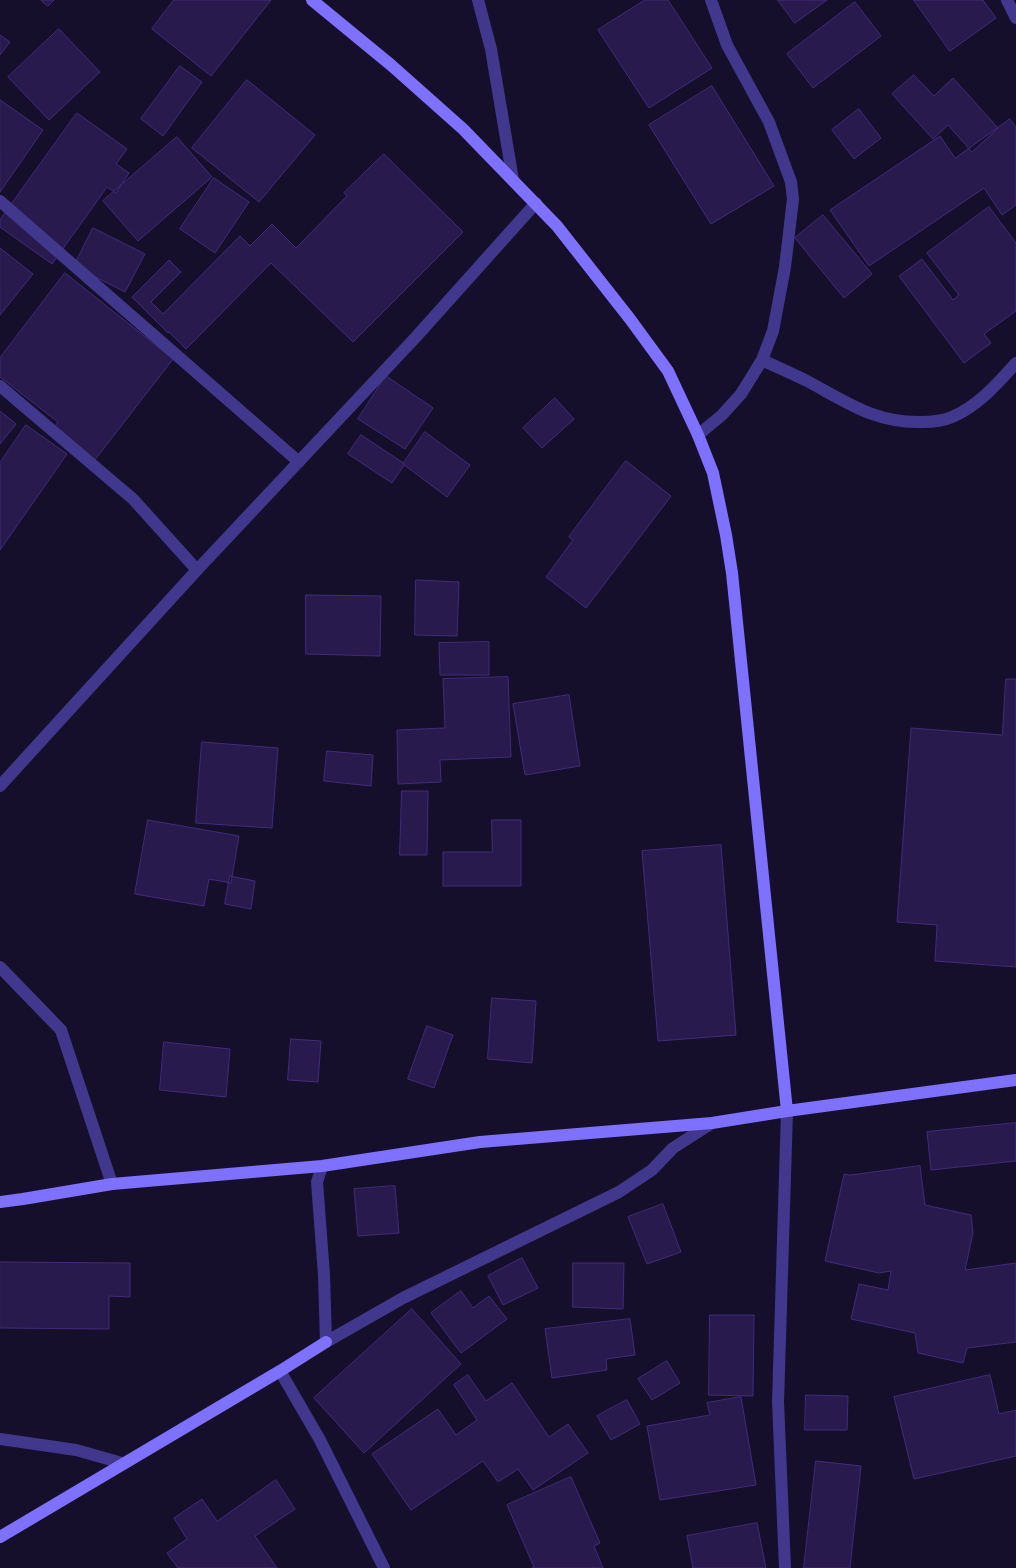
<!DOCTYPE html>
<html>
<head>
<meta charset="utf-8">
<style>
	body { margin:0 }
	canvas { display:block; background:#160f2b }
</style>
</head>
<body>
<canvas width="1016" height="1568"></canvas>
<script>
const ctx = document.querySelector('canvas').getContext('2d');
ctx.lineJoin = 'round';
function paint(path, color) {
  ctx.fillStyle = color;
  ctx.fill(path, 'evenodd');
}
function trace(path, color, width, dash) {
  ctx.strokeStyle = color;
  ctx.lineWidth = width;
  ctx.lineCap = dash ? 'butt' : 'round';
  ctx.setLineDash(dash || []);
  ctx.stroke(path);
}
const building = new Path2D(`
	M 41,0 L 54,0 L 48,6 Z
	M 174,0 L 271,0 L 211,76 L 152,29 Z
	M 645,0 L 668,0 L 712,68 L 649,108 L 598,30 Z
	M 778,0 L 827,0 L 795,23 Z
	M 914,0 L 983,0 L 996,18 L 950,51 Z
	M 855,2 L 881,36 L 813,88 L 787,54 Z
	M 59,29 L 100,72 L 49,120 L 8,77 Z
	M 0,35 L 10,42 L 0,55 Z
	M 180,66 L 202,82 L 163,136 L 141,119 Z
	M 914,75 L 934,96 L 953,78 L 998,128 L 972,152 L 948,125 L 933,139 L 892,94 Z
	M 247,80 L 315,135 L 259,202 L 192,148 Z
	M 712,86 L 774,186 L 711,224 L 649,125 Z
	M 0,100 L 43,130 L 0,192 Z
	M 859,109 L 881,138 L 854,159 L 832,130 Z
	M 77,113 L 127,149 L 116,164 L 129,173 L 116,193 L 107,187 L 52,264 L 0,227 L 0,220 Z
	M 1010,119 L 1016,127 L 1016,205 L 1002,215 L 984,188 L 869,266 L 830,210 L 940,136 L 955,158 Z
	M 177,137 L 212,177 L 138,241 L 103,201 Z
	M 384,154 L 463,232 L 353,342 L 271,263 L 186,349 L 169,332 L 168,333 L 132,297 L 169,260 L 181,272 L 151,302 L 163,314 L 240,236 L 250,246 L 272,224 L 296,248 L 347,196 L 344,193 Z
	M 214,178 L 249,202 L 215,253 L 180,229 Z
	M 989,207 L 1016,243 L 1016,311 L 984,334 L 991,343 L 964,363 L 899,276 L 922,259 L 953,300 L 959,295 L 927,253 Z
	M 823,215 L 872,274 L 844,298 L 795,238 Z
	M 93,228 L 145,254 L 125,292 L 74,266 Z
	M 0,248 L 33,274 L 0,315 Z
	M 65,273 L 173,359 L 94,461 L 53,429 L 58,422 L 0,377 L 0,358 Z
	M 386,376 L 433,408 L 405,449 L 358,419 Z
	M 555,398 L 574,419 L 542,448 L 523,428 Z
	M 0,411 L 16,424 L 0,444 Z
	M 26,425 L 67,454 L 0,550 L 0,463 Z
	M 425,432 L 470,465 L 447,497 L 403,464 Z
	M 361,435 L 405,464 L 392,483 L 348,454 Z
	M 626,461 L 671,496 L 586,608 L 546,577 L 573,540 L 569,537 Z
	M 416,580 L 459,582 L 457,636 L 415,635 Z
	M 306,595 L 381,596 L 380,656 L 306,654 Z
	M 489,642 L 489,675 L 440,675 L 439,643 Z
	M 508,677 L 511,757 L 440,760 L 441,782 L 398,784 L 397,730 L 445,728 L 443,679 Z
	M 1006,679 L 1016,679 L 1016,967 L 935,961 L 937,925 L 897,922 L 911,728 L 1002,735 Z
	M 569,695 L 580,766 L 525,775 L 513,704 Z
	M 202,742 L 278,748 L 272,828 L 196,823 Z
	M 327,751 L 373,755 L 371,786 L 324,781 Z
	M 402,791 L 428,791 L 427,855 L 400,855 Z
	M 148,820 L 239,836 L 231,883 L 209,879 L 204,906 L 135,894 Z
	M 492,820 L 521,820 L 521,886 L 443,886 L 443,852 L 492,852 Z
	M 721,845 L 736,1035 L 658,1041 L 642,851 Z
	M 230,876 L 255,881 L 251,909 L 225,904 Z
	M 492,998 L 536,1001 L 532,1063 L 488,1059 Z
	M 427,1026 L 453,1035 L 434,1088 L 408,1079 Z
	M 291,1039 L 321,1041 L 318,1082 L 288,1080 Z
	M 164,1042 L 230,1049 L 226,1097 L 160,1090 Z
	M 1016,1123 L 1016,1161 L 931,1170 L 927,1132 Z
	M 920,1166 L 925,1205 L 971,1215 L 973,1233 L 965,1270 L 1016,1263 L 1016,1342 L 967,1348 L 963,1363 L 918,1353 L 915,1333 L 851,1319 L 859,1284 L 888,1290 L 891,1271 L 879,1273 L 825,1261 L 844,1174 L 850,1175 Z
	M 395,1186 L 399,1233 L 358,1236 L 354,1189 Z
	M 663,1204 L 681,1252 L 647,1264 L 628,1217 Z
	M 522,1258 L 538,1288 L 503,1305 L 488,1276 Z
	M 0,1262 L 130,1263 L 130,1297 L 109,1296 L 109,1329 L 0,1328 Z
	M 573,1263 L 624,1263 L 623,1309 L 573,1307 Z
	M 461,1291 L 473,1308 L 489,1296 L 507,1319 L 461,1353 L 431,1313 Z
	M 412,1309 L 461,1364 L 364,1453 L 314,1398 Z
	M 710,1315 L 754,1315 L 753,1396 L 709,1395 Z
	M 630,1319 L 635,1355 L 606,1359 L 607,1370 L 552,1378 L 545,1329 Z
	M 667,1361 L 680,1383 L 652,1400 L 638,1379 Z
	M 468,1375 L 486,1401 L 512,1383 L 549,1437 L 568,1424 L 588,1453 L 533,1490 L 518,1469 L 498,1482 L 483,1461 L 411,1510 L 372,1454 L 438,1409 L 456,1435 L 477,1420 L 454,1385 Z
	M 990,1375 L 999,1414 L 1016,1410 L 1016,1456 L 914,1479 L 894,1397 Z
	M 806,1395 L 848,1396 L 847,1430 L 805,1430 Z
	M 741,1397 L 756,1485 L 660,1500 L 647,1426 L 710,1415 L 707,1403 Z
	M 627,1400 L 640,1424 L 611,1440 L 597,1416 Z
	M 816,1461 L 861,1466 L 850,1568 L 804,1568 Z
	M 571,1477 L 600,1543 L 594,1546 L 603,1568 L 532,1568 L 534,1567 L 507,1505 Z
	M 276,1480 L 295,1509 L 255,1536 L 277,1568 L 178,1568 L 167,1553 L 187,1539 L 174,1518 L 202,1499 L 217,1521 Z
	M 757,1523 L 766,1568 L 693,1568 L 687,1536 Z`);
paint(building, '#281a4d');
trace(building, '#402b7b', 1);
trace(new Path2D(`
	M 785,1568 L 778,1402 L 787,1111`), '#41388d', 12);
trace(new Path2D(`
	M 478,0 L 491,49 L 513,180
	M 1007,0 L 1016,18
	M 0,201 L 299,462
	M 762,360 C 777,367 793,374 807,381 C 847,402 874,423 921,422 C 931,422 943,421 952,417 C 978,406 997,384 1016,363
	M 0,386 L 133,499 L 197,570
	M 698,435 L 722,415 L 741,394 L 762,360 L 773,331 L 785,267 L 793,199 L 791,182 L 769,122 L 727,45 L 711,0
	M 0,786 L 197,570 L 415,338 L 536,203
	M 0,967 L 61,1030 L 112,1184
	M 322,1166 L 317,1182 L 324,1275 L 326,1342 L 403,1298 L 619,1192 L 652,1170 L 673,1148 L 712,1123
	M 280,1371 L 320,1440 L 384,1568
	M 0,1439 L 76,1450 L 122,1463`), '#41388d', 12);
trace(new Path2D(`
	M 312,0 L 391,65 L 463,129 L 557,226 L 630,319 L 668,371 L 698,435 L 713,473 L 726,535 L 732,573 L 787,1111
	M 0,1202 L 23,1199 L 112,1184 L 322,1166 L 480,1142 L 712,1123 L 787,1111 L 1016,1080
	M 0,1537 L 280,1371 L 326,1342`), '#7e71ff', 12);
</script>
</body>
</html>
